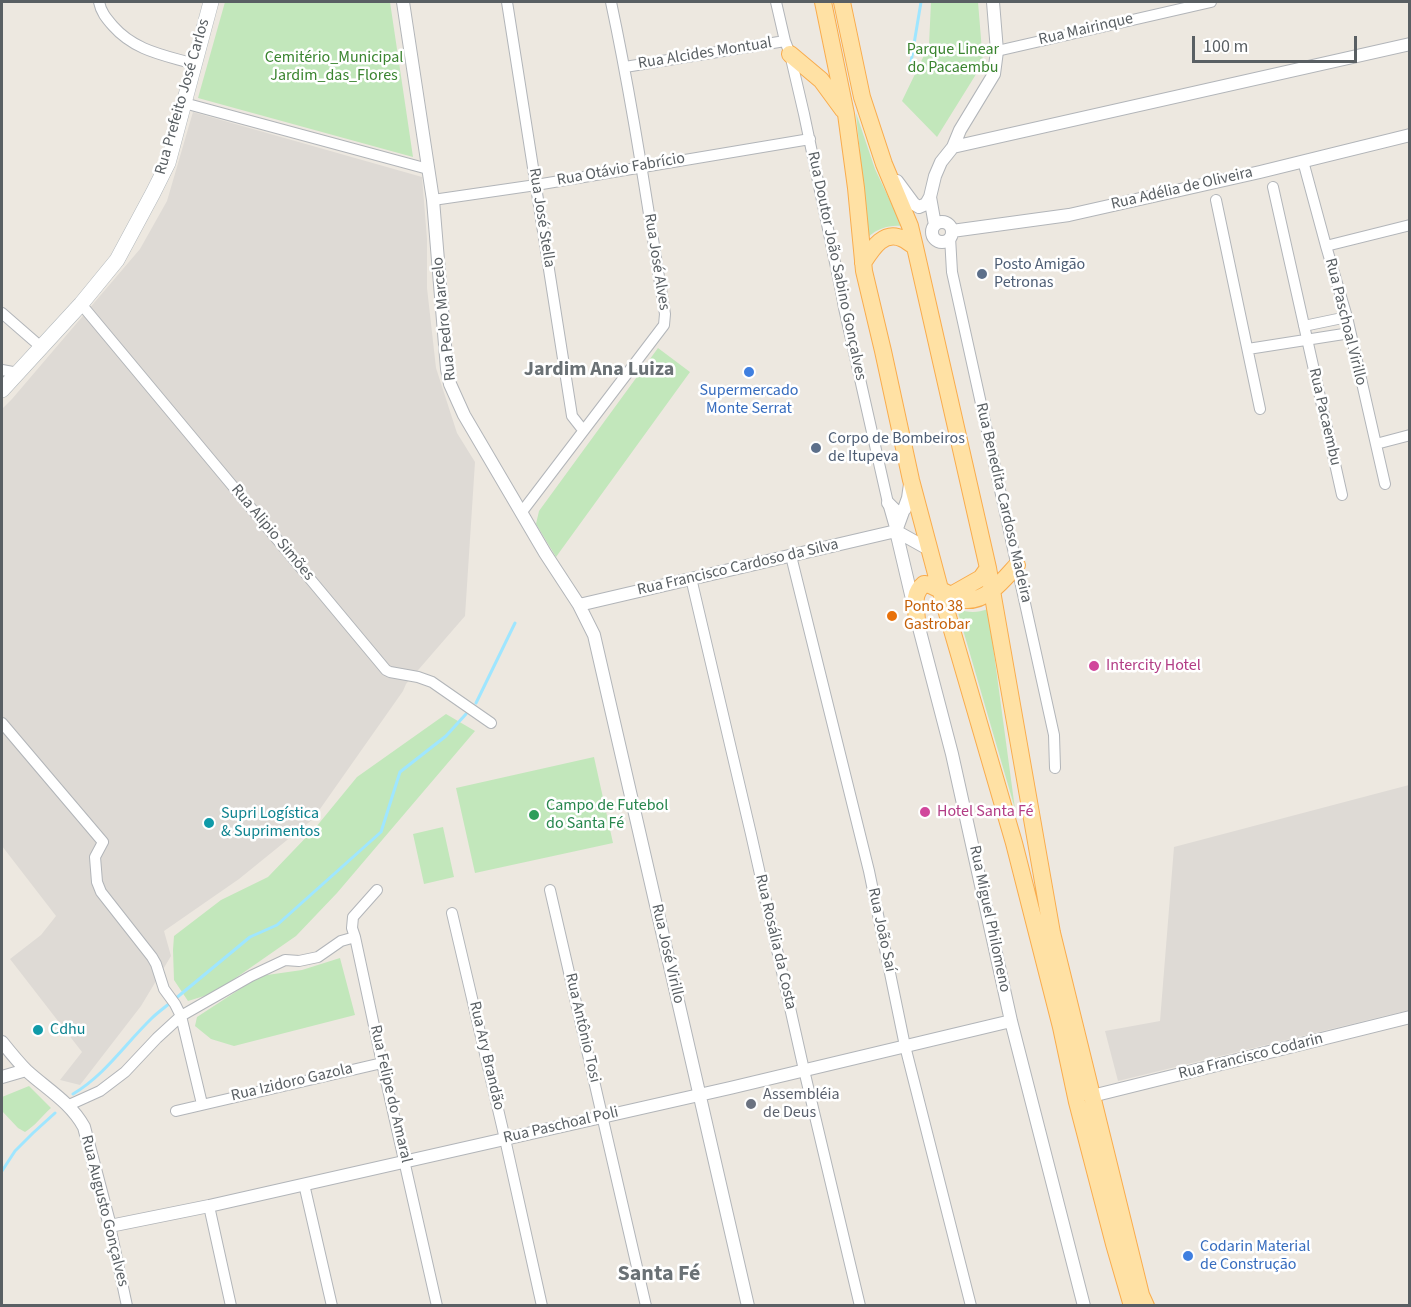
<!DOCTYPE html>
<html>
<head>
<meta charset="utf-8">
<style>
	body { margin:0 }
	#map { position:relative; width:1411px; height:1307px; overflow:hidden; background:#ede8e0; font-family:"Source Sans 3",sans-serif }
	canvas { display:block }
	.frame { position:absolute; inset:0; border:3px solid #595f63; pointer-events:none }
	.scale { position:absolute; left:1192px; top:36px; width:165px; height:27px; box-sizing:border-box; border:3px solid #595f63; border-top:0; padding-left:8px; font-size:18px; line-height:21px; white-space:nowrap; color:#595f63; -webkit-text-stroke:4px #fff; paint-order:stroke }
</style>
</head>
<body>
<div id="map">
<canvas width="1411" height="1307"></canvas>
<div class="frame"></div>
<div class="scale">100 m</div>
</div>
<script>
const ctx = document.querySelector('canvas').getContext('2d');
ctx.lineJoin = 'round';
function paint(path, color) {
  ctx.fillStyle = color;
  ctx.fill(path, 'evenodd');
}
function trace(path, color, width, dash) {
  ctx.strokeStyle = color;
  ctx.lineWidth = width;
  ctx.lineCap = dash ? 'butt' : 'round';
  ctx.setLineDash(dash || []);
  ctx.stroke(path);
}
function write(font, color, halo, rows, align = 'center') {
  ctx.font = font + ' "Source Sans 3",sans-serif';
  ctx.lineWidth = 5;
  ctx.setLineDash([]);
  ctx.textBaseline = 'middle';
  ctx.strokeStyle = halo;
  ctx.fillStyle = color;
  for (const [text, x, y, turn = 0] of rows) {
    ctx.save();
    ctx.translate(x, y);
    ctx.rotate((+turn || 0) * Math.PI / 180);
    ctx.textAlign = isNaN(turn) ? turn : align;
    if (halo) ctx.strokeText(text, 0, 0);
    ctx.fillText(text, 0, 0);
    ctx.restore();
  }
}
paint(new Path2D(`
	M 193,112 L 422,177 L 427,239 L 427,288 L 436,368 L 457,433 L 475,462 L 465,616 L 406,684 L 403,691 L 313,819 L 239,879 L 164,931 L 171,956 L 141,1006 L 80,1085 L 60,1080 L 82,1052 L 10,959 L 41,935 L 56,916 L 2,846 L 2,409 L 12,399 L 140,249 L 167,201 Z
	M 1409,785 L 1409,1010 L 1118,1081 L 1105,1031 L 1160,1021 L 1174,847 Z`), '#dedad5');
paint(new Path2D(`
	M 225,2 L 390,2 L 413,157 L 198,98 Z
	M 931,2 L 978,2 L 983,63 L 937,137 L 902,101 L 929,45 Z
	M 856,113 L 875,169 L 902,226 C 888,225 879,228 868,237 Z
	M 658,348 L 690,372 L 556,557 L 536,524 L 539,511 Z
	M 957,609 C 969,613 977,613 988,609 L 1015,809 Z
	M 446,714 L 475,731 L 337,893 L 296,936 L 214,993 L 188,1001 L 174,980 L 173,950 L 174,936 L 221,900 L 268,877 L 316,827 L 357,777 Z
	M 594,757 L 613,843 L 475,873 L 456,788 Z
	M 443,827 L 454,877 L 424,884 L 413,834 Z
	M 340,958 L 355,1015 L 234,1046 L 211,1039 L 195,1026 L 197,1017 L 260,976 L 302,970 Z
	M 29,1086 L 51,1108 C 42,1116 35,1126 25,1132 L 18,1128 L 2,1111 L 2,1097 Z`), '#c2e7bb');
trace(new Path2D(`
	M 910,68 L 921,2
	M 476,703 L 515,623
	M 175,999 L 250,937 L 277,925 L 381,832 L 400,772 L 446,736 L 466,714
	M 73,1094 C 105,1075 125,1044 152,1018 C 157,1013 164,1008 170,1003
	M 2,1171 L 15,1151 L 33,1133 L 55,1113`), '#9fe6ff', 3);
const minor = new Path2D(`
	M 99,2 C 101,12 106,18 113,26 C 135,51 164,55 194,64
	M 507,2 L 572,416 L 583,430
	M 776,2 L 785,41 L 790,54 L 804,114 L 842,296 L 844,308 L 888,503 L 896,531
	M 997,51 L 1211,2
	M 625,67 L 785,41
	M 184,103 L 428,169
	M 1303,161 L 1326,246 L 1347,317 L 1385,484
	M 1273,187 L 1342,495
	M 433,200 L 536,185 L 810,139
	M 1216,200 L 1260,409
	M 950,237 L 952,272 L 1054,735 L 1055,768
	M 1326,246 L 1410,225
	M 81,304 L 386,670 L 390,672 L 418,677 L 432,682 L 491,723
	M 2,313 L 41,347
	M 1304,326 L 1347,317
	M 1248,349 L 1350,333
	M 2,370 L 18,373
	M 1376,444 L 1410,435
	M 521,513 L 664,325 L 665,314 C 648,210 633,105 611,2
	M 791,556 L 869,871 L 905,1046 L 971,1306
	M 691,578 L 751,834 L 804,1070 L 860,1306
	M 2,723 L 103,842 L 95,857 L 97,882 L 101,892 L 152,957 L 156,964 L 164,989 L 175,1004 L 181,1016 L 202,1104
	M 377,890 L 353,917 L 352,928 L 355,937 L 382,1063 L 437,1306
	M 550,890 L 646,1306
	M 452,913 L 505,1139 L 542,1306
	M 69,1105 L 100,1091 L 125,1072 L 157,1038 L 181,1016 L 251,976 L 285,960 L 299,961 L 318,957 L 341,941 L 355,937
	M 176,1111 L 382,1063
	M 304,1184 L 332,1306
	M 209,1206 L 231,1306
	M 110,1226 L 127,1306`);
const tertiary = new Path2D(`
	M 403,2 L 433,200 L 447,369 L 450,384 L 464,415 L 545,553 L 579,605 L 594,635 L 748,1306
	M 953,147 L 1410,44
	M 897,181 L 914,204 L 919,207 L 926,204 L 930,197
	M932 232a10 10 0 1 1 20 0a10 10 0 1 1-20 0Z
	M 935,225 L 930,197 L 935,176 L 941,162 L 953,147 L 960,130 L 994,74 L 997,51 L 993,2
	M 952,231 L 1069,215 L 1260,172 L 1410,135
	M 888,503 L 895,510 L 900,513 L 905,509
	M 896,531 L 917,620 L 952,754 L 1011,1021 L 1084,1306
	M 896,531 L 908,498 L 910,484
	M 896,531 L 930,550
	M 579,605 L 896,531
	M 2,1042 C 10,1052 18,1062 27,1071 C 48,1090 70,1102 84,1127 L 110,1226 L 209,1206 L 730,1088 L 1011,1021
	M 2,1077 L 26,1070
	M 1092,1096 L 1410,1017`);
const secondary = new Path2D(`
	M 2,390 L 81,304 L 117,260 L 153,193 L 168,163 L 211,2`);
const primary = new Path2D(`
	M 823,2 L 846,114 L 856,188 L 864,271 L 883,351 L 911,480 L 940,589 L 1014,843 L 1061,1027 L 1077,1102 L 1114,1244 L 1132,1306
	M 842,2 L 862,97 L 884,164 L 910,226 L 915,247 L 988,568 L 1052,933 L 1141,1295 L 1146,1306
	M 790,54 L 821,80 L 843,110
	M 863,263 C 872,249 884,229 903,239 C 907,241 911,244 915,247
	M 951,595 C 956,597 960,599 965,600 C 987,602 1004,579 1017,565
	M 917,620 C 916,606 912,594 924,584 L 930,585 L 951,595 L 981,578 L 988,568`);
trace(minor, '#b2b5b9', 12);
trace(tertiary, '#b2b5b9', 14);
trace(secondary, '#b2b8bc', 16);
trace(primary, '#f9ac4d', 18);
trace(minor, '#fff', 10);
trace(tertiary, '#fff', 12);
trace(secondary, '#fff', 15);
trace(primary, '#ffe1a4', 16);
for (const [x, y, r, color] of [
	[982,274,6,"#5c6f8a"],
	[749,372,6,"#3f7fe0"],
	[816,448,6,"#5c6f8a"],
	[892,616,6,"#e8710a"],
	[1094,666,6,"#d1479c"],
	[925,812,6,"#d1479c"],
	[534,815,6,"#2e9e5b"],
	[209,823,6,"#0f9aa8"],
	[38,1030,6,"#0f9aa8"],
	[751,1104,6,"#6b7280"],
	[1188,1256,6,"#3f7fe0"]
]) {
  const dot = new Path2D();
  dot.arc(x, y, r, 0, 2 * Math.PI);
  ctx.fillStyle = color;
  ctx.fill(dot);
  trace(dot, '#fff', 2);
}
write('16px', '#595f63', '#fff', [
	["Rua Mairinque",1086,30,-13],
	["Rua Alcides Montual",705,54,-9],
	["Rua Prefeito José Carlos",183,97,-74],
	["Rua Otávio Fabrício",621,170,-10],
	["Rua Adélia de Oliveira",1182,189,-13],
	["Rua José Stella",541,218,81],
	["Rua José Alves",656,262,81],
	["Rua Doutor João Sabino Gonçalves",836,266,78],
	["Rua Pedro Marcelo",445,319,-96],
	["Rua Paschoal Virillo",1345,322,76],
	["Rua Pacaembu",1324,417,77],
	["Rua Benedita Cardoso Madeira",1003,503,77],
	["Rua Alipio Simões",272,533,50],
	["Rua Francisco Cardoso da Silva",738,568,-13],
	["Rua Miguel Philomeno",989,919,78],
	["Rua João Saí",881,930,78],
	["Rua Rosália da Costa",775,942,77],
	["Rua José Virillo",667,954,77],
	["Rua Antônio Tosi",582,1028,77],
	["Rua Ary Brandão",486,1056,77],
	["Rua Francisco Codarin",1251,1057,-14],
	["Rua Izidoro Gazola",292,1083,-13],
	["Rua Felipe do Amaral",390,1094,77],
	["Rua Paschoal Poli",561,1126,-13],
	["Rua Augusto Gonçalves",104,1211,76]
]);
write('16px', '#3a842f', '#fff', [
	["Parque Linear",953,50],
	["do Pacaembu",953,68],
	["Cemitério_Municipal",334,58],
	["Jardim_das_Flores",334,76]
]);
write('16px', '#4e5e75', '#fff', [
	["Posto Amigão",994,265],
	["Petronas",994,283],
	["Corpo de Bombeiros",828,439],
	["de Itupeva",828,457]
], 'left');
write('16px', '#366cbe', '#fff', [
	["Supermercado",749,391],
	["Monte Serrat",749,409],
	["Codarin Material",1200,1247,"left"],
	["de Construção",1200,1265,"left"]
]);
write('16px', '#c56008', '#fff', [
	["Ponto 38",904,607],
	["Gastrobar",904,625]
], 'left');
write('16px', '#b23c85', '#fff', [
	["Intercity Hotel",1106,666],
	["Hotel Santa Fé",937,812]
], 'left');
write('16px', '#27864d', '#fff', [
	["Campo de Futebol",546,806],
	["do Santa Fé",546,824]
], 'left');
write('16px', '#0d838f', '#fff', [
	["Supri Logística",221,814],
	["& Suprimentos",221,832],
	["Cdhu",50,1030]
], 'left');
write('16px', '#5b616d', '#fff', [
	["Assembléia",763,1095],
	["de Deus",763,1113]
], 'left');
write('bold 20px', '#6a7175', '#fff', [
	["Jardim Ana Luiza",599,371]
]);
write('bold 22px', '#6a7175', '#fff', [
	["Santa Fé",659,1275]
]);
</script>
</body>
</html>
